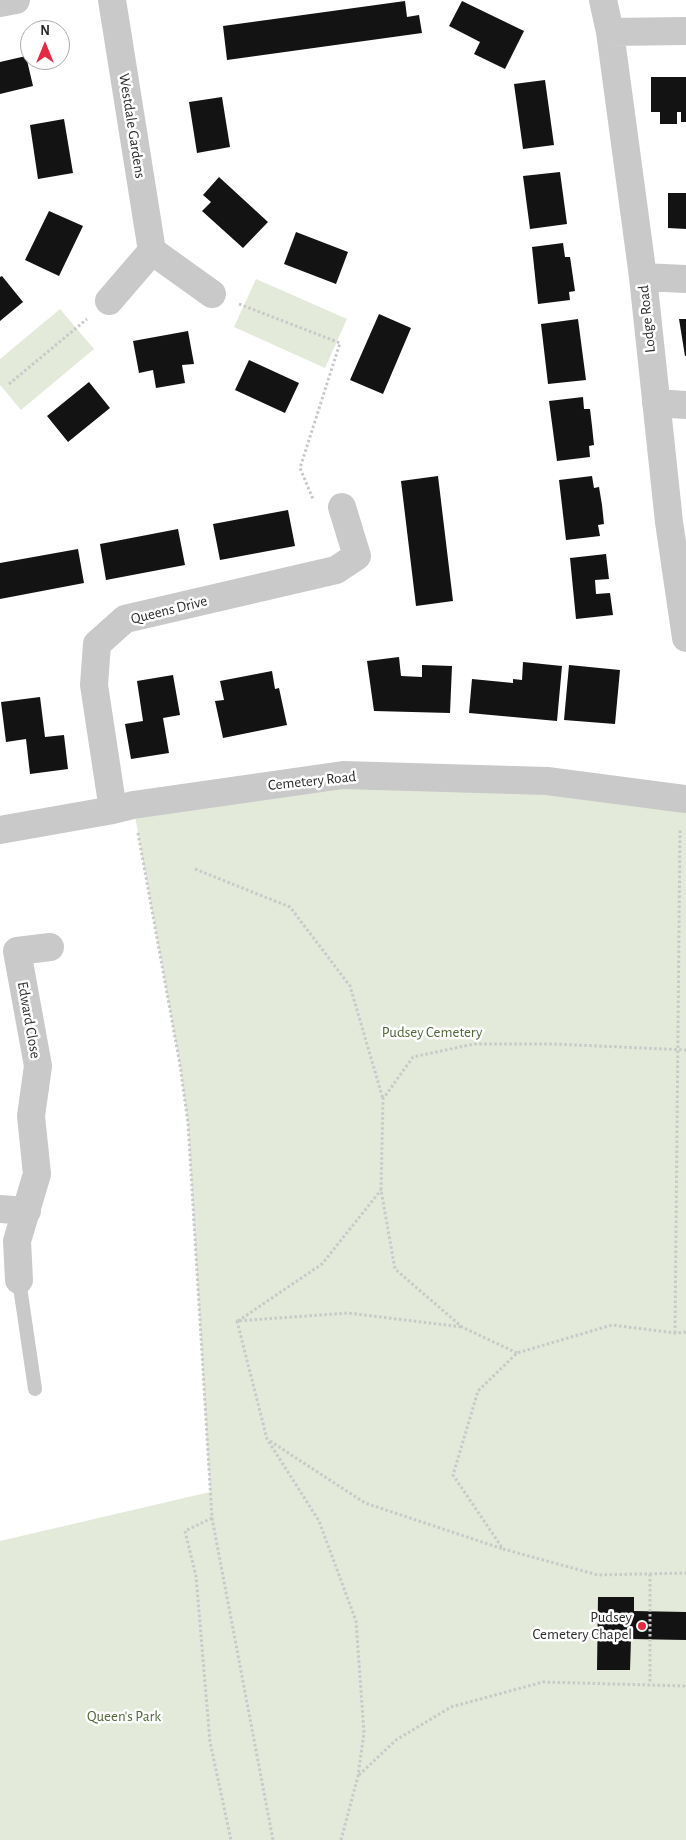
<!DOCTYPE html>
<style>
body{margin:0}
#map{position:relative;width:686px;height:1840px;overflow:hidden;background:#fff;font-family:"Alegreya Sans",sans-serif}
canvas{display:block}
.north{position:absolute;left:20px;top:20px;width:50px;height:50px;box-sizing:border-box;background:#fff;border:1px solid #ababab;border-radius:50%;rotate:0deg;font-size:14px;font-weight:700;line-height:20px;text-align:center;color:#2c2c2c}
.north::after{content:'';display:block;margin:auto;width:18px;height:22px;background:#e72a44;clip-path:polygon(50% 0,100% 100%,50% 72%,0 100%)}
</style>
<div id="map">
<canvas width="686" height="1840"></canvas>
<div class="north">N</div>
</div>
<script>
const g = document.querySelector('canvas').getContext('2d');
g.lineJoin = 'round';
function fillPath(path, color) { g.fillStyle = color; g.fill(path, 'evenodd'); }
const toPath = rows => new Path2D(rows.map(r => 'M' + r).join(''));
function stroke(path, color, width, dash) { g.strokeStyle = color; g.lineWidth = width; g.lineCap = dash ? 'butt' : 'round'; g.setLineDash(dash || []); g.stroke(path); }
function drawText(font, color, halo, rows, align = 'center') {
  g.font = font + ' "Alegreya Sans",sans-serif'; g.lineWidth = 5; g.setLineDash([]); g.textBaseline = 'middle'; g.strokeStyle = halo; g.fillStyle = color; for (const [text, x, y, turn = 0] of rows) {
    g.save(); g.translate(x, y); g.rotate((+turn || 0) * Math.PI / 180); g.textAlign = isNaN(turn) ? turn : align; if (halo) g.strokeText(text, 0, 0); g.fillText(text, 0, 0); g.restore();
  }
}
fillPath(toPath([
 [256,279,347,319,325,368,234,327],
 [60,309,94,349,21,410,0,385,0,359],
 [343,775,686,799,686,1840,0,1840,0,1541,210,1492,188,1123,180,1065,133,805]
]), '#e3ead9');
fillPath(toPath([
 [405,1,407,17,419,15,422,33,227,60,223,26],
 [462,1,524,31,505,69,474,54,480,42,449,26],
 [26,56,33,86,0,94,0,62],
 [651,77,686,77,686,122,681,122,681,112,677,112,677,124,660,124,660,112,651,112],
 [545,80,554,145,523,149,514,84],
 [222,97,230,147,197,153,189,102],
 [64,119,73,173,38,179,30,125],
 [560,172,567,224,530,229,523,176],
 [219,177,268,222,243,248,202,211,211,202,203,195],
 [668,193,686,193,686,229,668,228],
 [49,211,83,226,59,276,25,260],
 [296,232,348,252,336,284,284,264],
 [563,243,565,257,570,257,575,291,569,292,570,300,538,304,532,247],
 [2,276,23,302,0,321,0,277],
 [379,314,411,328,383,394,350,380],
 [578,319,586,380,548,384,541,324],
 [679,319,686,319,686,356,685,356],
 [188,331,194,364,182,365,185,383,156,388,153,370,139,373,133,341],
 [249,360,299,383,285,413,235,390],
 [89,382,110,408,68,442,47,416],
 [583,397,584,409,590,409,592,426,594,445,589,446,590,457,557,461,549,401],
 [438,476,453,601,416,606,401,481],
 [592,476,594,488,599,487,602,505,604,524,598,525,600,536,566,540,559,480],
 [288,510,295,546,220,560,213,524],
 [178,529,185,565,106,580,100,544],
 [78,549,84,583,0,599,0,563],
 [606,554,609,579,595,580,596,594,610,593,613,615,576,619,570,558],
 [399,657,401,676,422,677,422,665,452,666,450,713,374,711,367,661],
 [523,662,562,666,557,721,469,713,472,679,513,683,513,679,522,680],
 [569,665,620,670,615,724,564,720],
 [272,671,275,689,279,688,287,725,223,738,215,701,224,700,220,681],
 [173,675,180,715,163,718,169,753,131,759,125,724,143,721,137,681],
 [40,697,45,737,64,735,68,769,30,774,26,739,6,742,1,702],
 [598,1597,634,1597,634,1611,686,1612,686,1640,631,1639,630,1670,597,1670]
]), '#131313');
stroke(toPath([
 [239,304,340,343,300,468,313,499],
 [9,384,87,319],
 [138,833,180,1065,188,1123,212,1518,273,1840],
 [195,869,290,907,350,986,383,1099],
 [238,1321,322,1264,381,1190],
 [686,1332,675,1333,612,1325,517,1353,478,1391,453,1475,503,1549,598,1575,686,1573],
 [675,1333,680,829],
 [517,1353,462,1327,395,1269,381,1190,383,1099,413,1057,474,1044,554,1044,686,1050],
 [270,1441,365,1503,503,1549],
 [212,1518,185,1531,196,1576,210,1742,231,1840],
 [650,1574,650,1684],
 [359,1775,396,1740,451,1707,543,1682,686,1686],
 [341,1840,358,1776,364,1733,356,1621,319,1521,267,1439,237,1321,348,1313,462,1327]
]), '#c9c9c9', 3, [2.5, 2.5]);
stroke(toPath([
 [19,1280,35,1389]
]), '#c9c9c9', 14);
stroke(toPath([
 [112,0,152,251,212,294],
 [603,0,610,32,643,277,669,522,686,638],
 [0,3,16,0],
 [610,32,686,31],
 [643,277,686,279],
 [109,301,152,251],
 [656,403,686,405],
 [113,810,94,685,97,644,125,619,336,570,357,556,342,507],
 [0,830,113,810,133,805,343,775,547,781,686,799],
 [0,1209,27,1211],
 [19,1280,17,1241,37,1174,31,1116,38,1066,17,951,50,947]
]), '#c9c9c9', 28);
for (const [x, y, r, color] of [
 [642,1626,5,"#e72a44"]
]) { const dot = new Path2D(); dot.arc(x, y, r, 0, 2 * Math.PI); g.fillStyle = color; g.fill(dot); stroke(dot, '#fff', 2); }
drawText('15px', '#2c2c2c', '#fff', [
 ["Westdale Gardens",132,126,81],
 ["Lodge Road",647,319,-96],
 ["Queens Drive",169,610,-14],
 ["Cemetery Road",312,781,-6],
 ["Edward Close",29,1020,80]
]);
drawText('15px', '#526839', '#fff', [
 ["Pudsey Cemetery",432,1032],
 ["Queen's Park",124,1716]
]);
drawText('15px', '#2c2c2c', '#fff', [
 ["Pudsey",632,1617],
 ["Cemetery Chapel",632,1634]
], 'right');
</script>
